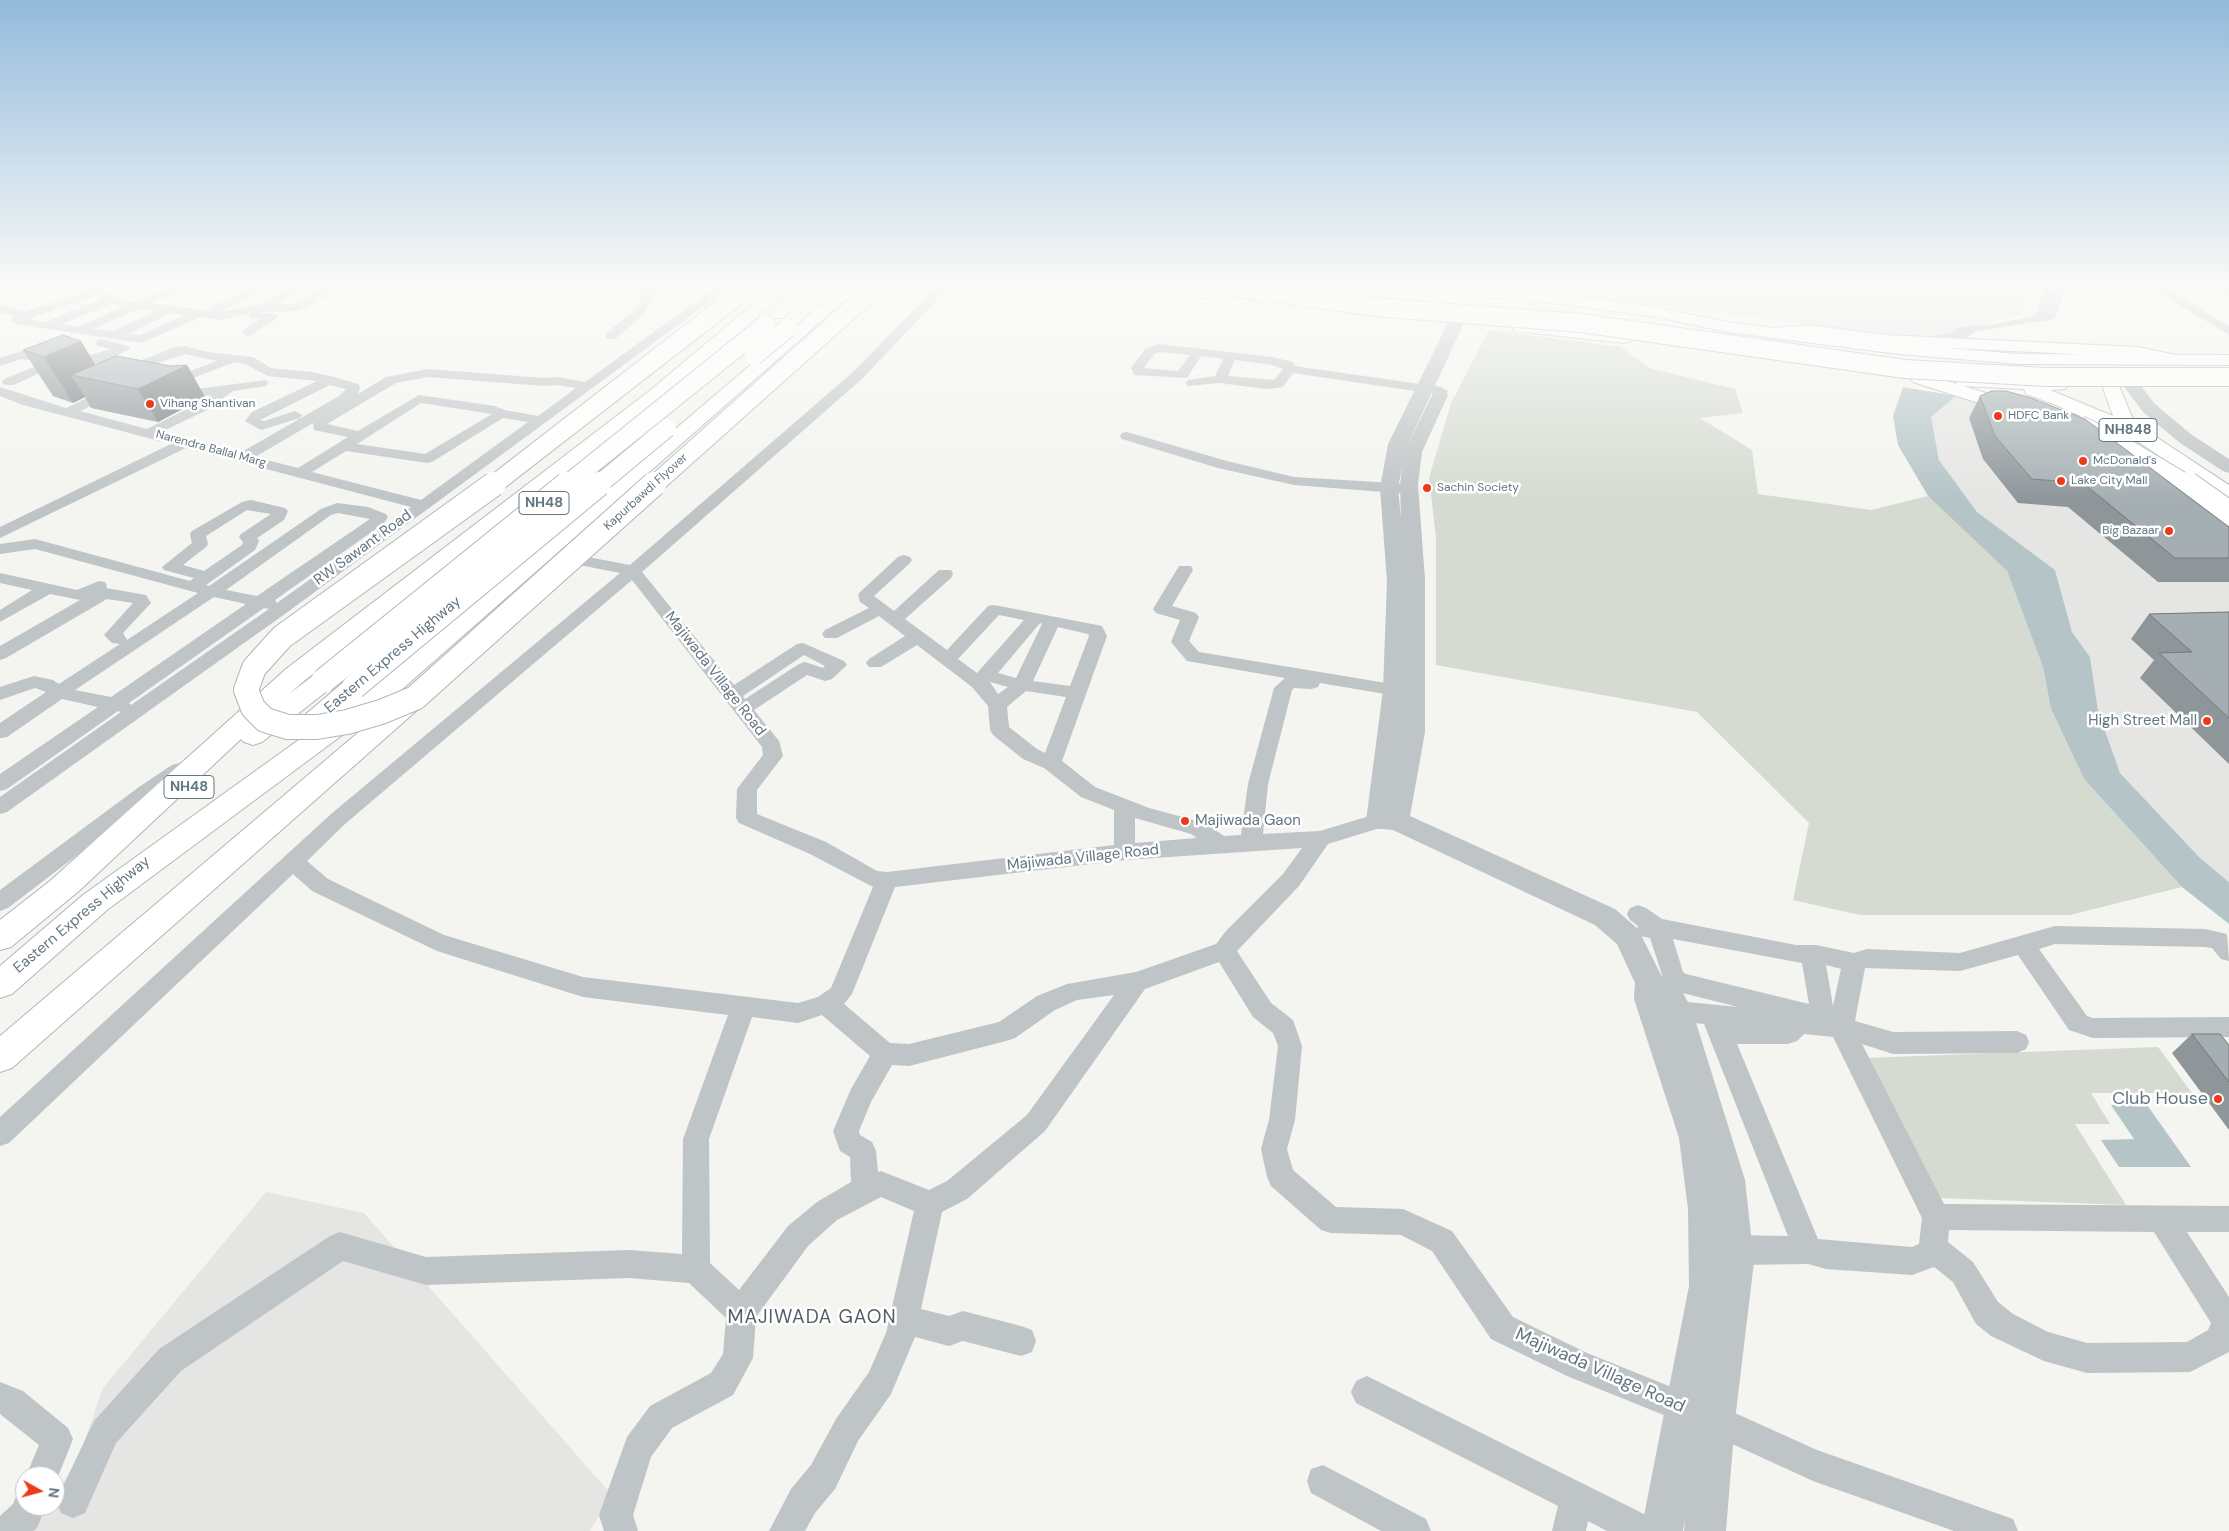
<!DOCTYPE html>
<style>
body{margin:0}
#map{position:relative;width:2229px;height:1531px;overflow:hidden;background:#f4f4f0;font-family:"DM Sans",sans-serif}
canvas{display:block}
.north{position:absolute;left:15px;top:1466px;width:50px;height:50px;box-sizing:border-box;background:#fff;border:1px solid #c0c8cd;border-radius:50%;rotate:97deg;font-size:14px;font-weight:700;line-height:20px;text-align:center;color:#627682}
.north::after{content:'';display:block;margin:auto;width:18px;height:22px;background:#e93c1b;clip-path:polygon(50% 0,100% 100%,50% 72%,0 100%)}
</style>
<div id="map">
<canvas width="2229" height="1531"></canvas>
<div class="north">N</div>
</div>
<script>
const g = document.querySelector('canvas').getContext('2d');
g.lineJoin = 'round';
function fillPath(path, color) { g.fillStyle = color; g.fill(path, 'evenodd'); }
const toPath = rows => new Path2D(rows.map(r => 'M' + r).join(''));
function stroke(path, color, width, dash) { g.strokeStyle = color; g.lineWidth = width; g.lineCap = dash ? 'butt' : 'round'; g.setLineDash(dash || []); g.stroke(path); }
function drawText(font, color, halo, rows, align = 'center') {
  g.font = font + ' "DM Sans",sans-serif'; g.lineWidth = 5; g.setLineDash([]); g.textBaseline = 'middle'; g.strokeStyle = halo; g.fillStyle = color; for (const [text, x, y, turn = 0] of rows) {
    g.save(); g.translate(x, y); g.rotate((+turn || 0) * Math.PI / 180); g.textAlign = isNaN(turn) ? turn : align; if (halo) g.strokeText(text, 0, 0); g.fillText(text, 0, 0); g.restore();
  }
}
fillPath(toPath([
 [1577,286,2027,286,2023,315,1928,337,1884,334,1577,295],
 [1956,396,2011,414,2229,562,2229,882,2200,858,2120,773,2098,711,2090,657,2072,632,2055,570,1977,512,1939,460,1931,417],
 [266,1192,364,1213,612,1495,590,1531,29,1531,47,1506,55,1506,55,1494,77,1462,103,1388]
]), '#e5e5e3');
fillPath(toPath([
 [1489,330,1621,347,1649,368,1735,389,1743,413,1700,418,1752,450,1758,494,1871,510,1928,496,2007,571,2043,667,2051,709,2084,779,2182,887,2070,915,1860,915,1793,900,1809,823,1697,712,1436,665,1436,537,1429,478,1451,403],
 [2158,1047,2192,1093,2091,1093,2110,1124,2075,1124,2126,1205,1940,1198,1867,1058]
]), '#d5dbd1');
fillPath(toPath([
 [2045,286,2066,286,2055,319,1977,331,1965,338,1928,337,2035,316],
 [1903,387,1956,396,1931,417,1939,460,1977,512,2055,570,2072,632,2090,657,2098,711,2120,773,2200,858,2229,882,2229,924,2182,887,2084,779,2051,709,2043,667,2007,571,1928,496,1898,445,1893,416],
 [2111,1105,2147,1105,2191,1167,2119,1167,2101,1140,2134,1139]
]), '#b5c4c7');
stroke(toPath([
 [1946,338,1959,330,1981,327]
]), '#b5c4c7', 4.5);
const primary = toPath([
 [1810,325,1886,335,2138,347,2176,355,2179,359,2176,363,2170,364,2138,357,1886,345,1810,335,1771,338,1765,337,1763,333,1765,329,1771,328,1810,325]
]);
const trunk = toPath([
 [775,286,793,286,662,400,304,681,288,695,314,675,323,673,332,675,336,681,332,687,262,742,253,745,244,742,241,739,80,890,11,947,0,950,0,920,50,881,286,669,648,392,775,286],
 [798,286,816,286,783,318,771,318,769,315,771,312,798,286],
 [843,286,861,286,392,698,107,910,12,994,0,998,0,966,83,895,300,739,293,737,289,731,293,725,345,681,354,679,363,681,367,687,354,700,374,686,843,286],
 [1148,286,1226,286,1265,294,1267,297,1259,302,1223,295,1215,300,1156,291,1148,286],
 [1309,286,1375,286,1406,289,1404,286,1470,286,1562,294,1651,306,1727,322,1898,344,2019,354,2229,355,2229,365,2019,364,1898,354,1727,332,1651,316,1562,304,1438,293,1440,296,1438,299,1432,301,1317,291,1309,286],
 [1520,322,1624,333,1630,334,1633,338,1630,342,1624,343,1514,331,1512,327,1514,323,1520,322],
 [1919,373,1957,384,1955,381,1958,377,1964,376,2059,380,2065,381,2068,385,2065,389,2050,390,2113,416,2102,385,2105,381,2111,380,2117,381,2132,417,2150,433,2229,485,2229,500,2222,498,2140,443,2056,405,2026,394,2024,389,1964,386,1989,394,1991,398,1989,402,1982,404,1913,382,1910,378,1913,374,1919,373],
 [415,690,424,692,428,698,424,704,12,1068,0,1072,0,1036,406,692,415,690]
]);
stroke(primary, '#b2b7ba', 2);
stroke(trunk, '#b2b6b9', 2);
fillPath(toPath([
 [93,286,105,286,106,292,114,297,135,302,170,286,208,286,207,290,194,290,181,294,173,294,151,303,209,311,210,307,254,286,270,286,219,312,257,305,294,286,309,286,277,304,293,304,328,286,340,286,337,291,299,311,259,312,276,314,278,317,248,337,242,333,244,330,260,319,250,318,249,314,219,320,201,317,141,343,16,324,10,320,13,316,0,312,0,304,25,312,94,288,93,286],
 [96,295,101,299,46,322,29,319,96,295],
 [111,304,124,306,79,327,62,324,111,304],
 [138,309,156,311,113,331,94,329,138,309],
 [171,313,185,315,140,335,128,334,171,313],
 [646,286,658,286,644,314,615,339,607,339,605,336,607,333,635,309,646,286],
 [717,286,731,286,289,611,7,812,0,814,0,797,121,712,118,711,7,789,0,791,0,774,98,707,62,699,7,737,0,738,0,723,46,692,35,688,0,700,0,687,34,676,53,680,59,684,120,644,112,643,104,635,133,603,107,599,6,658,0,660,0,646,80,600,50,594,0,622,0,610,32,590,0,583,0,573,77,590,99,581,105,582,107,586,106,588,146,595,151,603,123,633,127,640,198,593,35,549,0,554,0,544,35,539,190,581,194,578,164,570,162,567,192,543,190,534,192,531,242,502,251,500,285,508,288,511,284,520,257,538,259,541,255,550,206,585,209,586,321,509,337,503,368,507,386,514,388,517,383,524,275,600,277,603,411,507,186,448,0,538,0,527,171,444,23,405,0,396,0,387,66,408,106,389,116,389,118,392,116,395,80,411,147,429,197,404,211,395,196,397,176,394,171,393,169,390,171,387,196,389,266,380,268,383,266,386,233,391,207,410,161,432,240,453,339,396,346,389,330,385,260,420,264,421,295,411,302,415,300,418,261,430,245,421,252,412,317,381,268,376,245,364,235,362,188,380,162,376,160,373,162,370,187,372,217,361,185,354,149,366,159,371,153,375,133,370,132,367,133,364,175,347,185,346,208,352,253,357,271,368,312,372,335,377,358,384,360,387,358,394,386,377,428,369,544,378,557,377,585,382,717,286],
 [428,377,544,386,557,385,576,388,538,416,505,410,495,406,419,395,358,431,327,424,396,383,428,377],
 [421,403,492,414,425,454,357,444,421,403],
 [503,418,528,422,421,500,312,472,346,451,427,463,432,462,503,418],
 [313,423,314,430,348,437,298,468,255,457,313,423],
 [247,510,271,514,241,534,239,537,243,542,242,545,204,571,183,565,206,547,208,544,206,536,247,510],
 [338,513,370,519,257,596,226,590,331,515,338,513],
 [214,597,246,604,111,697,75,690,214,597],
 [264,608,269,609,131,705,129,703,264,608],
 [937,286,950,286,863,378,642,572,734,685,797,644,803,643,844,661,847,665,832,679,825,681,807,675,754,710,779,741,783,756,757,790,757,814,826,842,877,871,887,872,1114,845,1114,810,1081,797,1044,768,1023,759,993,735,990,730,988,706,972,687,917,645,881,667,869,667,866,663,869,659,905,636,879,616,837,638,825,638,822,634,825,630,869,608,860,602,858,594,898,557,904,555,910,557,912,560,910,563,874,596,894,611,939,570,951,570,953,574,951,578,905,619,947,650,988,606,994,605,1102,626,1107,636,1062,761,1095,787,1149,808,1205,823,1224,836,1241,835,1248,784,1274,688,1285,678,1187,661,1171,642,1180,620,1156,613,1153,609,1179,566,1191,566,1193,570,1172,606,1196,613,1199,617,1189,641,1199,652,1416,688,1418,692,1416,696,1409,698,1320,683,1318,687,1311,689,1294,688,1292,690,1268,784,1263,834,1320,831,1379,813,1386,816,1389,821,1386,826,1328,844,1299,886,1237,951,1271,1003,1293,1020,1302,1046,1295,1120,1287,1149,1293,1170,1336,1207,1403,1209,1452,1231,1513,1317,1587,1353,1726,1409,1817,1450,2013,1519,2018,1531,1954,1531,1813,1481,1706,1432,1567,1376,1491,1339,1432,1251,1401,1235,1331,1233,1321,1230,1271,1186,1267,1177,1261,1149,1269,1120,1278,1046,1273,1033,1253,1017,1219,962,1145,989,1045,1131,967,1199,942,1212,921,1309,949,1316,963,1311,1021,1326,1032,1330,1036,1341,1032,1352,1021,1356,963,1341,949,1346,915,1337,891,1394,858,1441,835,1489,815,1513,805,1531,769,1531,791,1489,811,1465,836,1419,869,1372,886,1333,914,1211,881,1197,837,1220,808,1246,756,1317,753,1358,733,1395,672,1428,651,1457,633,1515,638,1531,604,1531,599,1515,627,1437,650,1406,711,1373,723,1354,726,1318,689,1283,629,1278,426,1285,343,1261,181,1371,116,1443,85,1513,73,1518,61,1513,56,1501,94,1421,159,1349,330,1236,340,1232,426,1257,629,1250,682,1254,683,1139,728,1015,583,997,437,951,312,891,293,874,9,1143,0,1146,0,1117,331,814,620,573,539,557,537,554,539,551,545,549,630,565,853,372,937,286],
 [632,580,762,747,763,755,737,789,736,818,739,823,810,854,873,887,831,988,818,997,798,1003,583,977,444,935,328,879,307,861,345,824,632,580],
 [999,615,1024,620,977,673,958,659,999,615],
 [1040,623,1042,624,1016,678,998,673,1040,623],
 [1058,627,1088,634,1089,636,1070,686,1033,681,1058,627],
 [804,655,825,666,823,668,805,662,799,664,745,699,743,696,804,655],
 [990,682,1008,687,998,694,990,682],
 [1026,691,1066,697,1045,753,1037,749,1009,727,1007,707,1026,691],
 [1135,818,1191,834,1197,838,1135,843,1135,818],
 [1302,848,1283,874,1226,931,1216,944,1136,972,1067,984,1037,996,999,1022,909,1044,890,1043,844,1004,852,994,895,887,1125,860,1302,848],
 [1114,995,1027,1115,947,1181,929,1190,881,1171,878,1172,876,1151,872,1142,860,1135,859,1131,871,1102,892,1065,909,1066,1006,1041,1015,1038,1055,1010,1077,1000,1114,995],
 [822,1015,870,1056,851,1089,833,1131,840,1151,850,1157,851,1182,817,1202,788,1226,739,1290,710,1263,709,1139,752,1017,798,1023,822,1015],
 [2163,286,2229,326,2229,335,2150,287,2163,286],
 [2211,286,2229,288,2229,295,2213,288,2211,286],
 [102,339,128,346,130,349,106,361,77,367,72,366,71,363,72,360,111,349,98,346,96,343,98,340,102,339],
 [1159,344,1272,357,1293,362,1295,366,1441,387,1448,391,1441,395,1293,373,1283,387,1278,388,1265,389,1220,383,1188,386,1186,383,1188,380,1215,376,1223,359,1201,356,1187,378,1134,375,1131,368,1146,348,1159,344],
 [1160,352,1190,355,1178,371,1144,368,1154,354,1160,352],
 [1235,360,1272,365,1283,369,1274,380,1228,376,1235,360],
 [21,351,61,356,67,360,14,385,4,385,2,382,4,379,46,362,22,359,0,366,0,358,21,351],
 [1127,432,1227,461,1294,477,1410,484,1418,489,1410,494,1294,485,1218,468,1122,439,1120,436,1122,433,1127,432],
 [179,763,186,765,189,770,186,775,153,797,8,908,0,911,0,890,139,787,172,765,179,763],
 [1638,905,1646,908,1662,919,1796,945,1816,945,1854,953,1867,949,1960,953,2055,926,2205,929,2227,934,2229,961,2221,959,2212,948,2205,947,2055,944,2039,949,2087,1016,2093,1018,2229,1017,2229,1037,2093,1038,2069,1030,2018,955,1960,971,1865,968,1855,1021,1893,1032,2017,1031,2026,1035,2029,1042,2026,1049,2017,1053,1893,1054,1862,1044,1944,1204,2229,1206,2229,1232,2187,1232,2229,1297,2229,1352,2190,1372,2087,1373,2044,1361,1991,1336,1976,1324,1953,1282,1934,1267,1912,1275,1826,1269,1808,1264,1736,1265,1715,1259,1711,1249,1715,1239,1725,1235,1788,1236,1704,1024,1667,1020,1658,1017,1655,1010,1658,1003,1667,1000,1738,1007,1679,992,1665,984,1650,938,1640,936,1637,930,1638,926,1630,920,1627,914,1630,908,1638,905],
 [1673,939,1802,963,1809,1004,1686,974,1683,972,1673,939],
 [1826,965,1841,969,1833,1006,1826,965],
 [1804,1034,1833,1037,1922,1218,1919,1244,1912,1247,1818,1239,1737,1044,1788,1044,1797,1041,1804,1034],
 [1949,1230,2154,1232,2211,1323,2208,1330,2187,1342,2087,1343,2048,1332,2013,1314,1998,1302,1973,1262,1948,1242,1949,1230],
 [1367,1376,1654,1519,1659,1531,1607,1531,1588,1521,1586,1531,1552,1531,1558,1506,1356,1403,1351,1392,1356,1381,1367,1376],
 [0,1382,23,1391,68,1428,73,1439,55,1484,55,1476,26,1476,39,1445,0,1414,0,1382],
 [1323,1465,1426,1519,1431,1531,1381,1531,1311,1493,1307,1481,1311,1469,1323,1465],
 [25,1491,25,1506,46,1506,37,1528,33,1531,0,1531,0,1516,13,1504,17,1494,25,1491]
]), '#bfc4c6');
fillPath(toPath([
 [1457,316,1465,321,1405,450,1434,391,1446,391,1448,395,1422,452,1418,485,1425,580,1425,732,1410,816,1615,909,1638,929,1661,975,1681,989,1692,1010,1745,1180,1754,1262,1735,1420,1726,1531,1684,1531,1685,1517,1683,1531,1641,1531,1689,1286,1688,1209,1679,1138,1634,999,1635,983,1617,944,1595,925,1393,830,1370,828,1366,821,1383,690,1387,581,1380,488,1388,444,1449,321,1457,316],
 [1402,467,1400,485,1401,518,1398,488,1402,467],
 [2131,380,2137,381,2155,404,2192,435,2229,459,2229,473,2223,471,2180,443,2143,412,2123,385,2125,381,2131,380]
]), '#bfc4c6');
fillPath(primary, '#fff');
fillPath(trunk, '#fff');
const trunkBridgeFar1 = toPath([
 [1229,286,1375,307,1581,323,1905,369,2046,377,2229,377],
 [754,356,788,328],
 [2080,425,2116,442,2190,486],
 [492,486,750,286],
 [565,486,765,325],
 [597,486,667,428],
 [653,486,877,286]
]);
const trunkBridge = toPath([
 [494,484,282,637,254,668,246,690,253,708,265,720,288,727,317,727,347,722,381,712,415,698,654,484],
 [2188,484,2229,513],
 [323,681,567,484],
 [354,687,599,484]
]);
stroke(trunkBridgeFar1, '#b2b6b9', 20, []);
stroke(trunkBridge, '#b2b6b9', 26, []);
stroke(trunkBridgeFar1, '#fff', 18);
stroke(trunkBridge, '#fff', 24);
fillPath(toPath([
 [23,350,95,365,171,366,187,365,205,397,158,422,91,408,85,397,73,403,53,396],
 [1980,396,2229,527,2229,582,2158,582,2068,507,2018,503,1983,459,1969,418],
 [2229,612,2229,764,2140,678,2154,660,2131,639,2149,614],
 [2192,1034,2229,1045,2229,1130,2172,1053]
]), '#8e969a');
fillPath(toPath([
 [81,341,106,382,71,375,85,397,73,403,44,357],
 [187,365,205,397,158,422,138,389]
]), '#747a7d');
const building = toPath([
 [63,335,81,341,44,357,23,350,63,335],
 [116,356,171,366,187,365,138,389,71,375,116,356],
 [1992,391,2006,391,2031,398,2085,419,2229,527,2229,558,2175,558,2083,483,2032,479,1995,436,1980,396,1992,391],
 [2229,612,2229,718,2159,653,2192,652,2149,614,2229,612],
 [2192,1034,2220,1034,2229,1045,2229,1082,2192,1034]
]);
fillPath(building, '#a5afb3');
stroke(building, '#747a7d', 1);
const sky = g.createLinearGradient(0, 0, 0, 501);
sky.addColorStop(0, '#93badb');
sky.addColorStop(0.57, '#fafaf8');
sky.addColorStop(1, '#fafaf800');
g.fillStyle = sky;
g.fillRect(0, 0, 2229, 501);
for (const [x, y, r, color] of [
 [150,404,5,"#e93c1b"],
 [1998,416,5,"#e93c1b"],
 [2083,461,5,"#e93c1b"],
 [2061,481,5,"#e93c1b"],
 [1427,488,5,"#e93c1b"],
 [2169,531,5,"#e93c1b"],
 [2207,721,5,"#e93c1b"],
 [1185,821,5,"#e93c1b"],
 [2218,1099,5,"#e93c1b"]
]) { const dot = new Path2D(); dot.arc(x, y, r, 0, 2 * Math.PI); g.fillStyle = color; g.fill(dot); stroke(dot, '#fff', 2); }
drawText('12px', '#627682', '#fff', [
 ["Vihang Shantivan",160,404],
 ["HDFC Bank",2008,416],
 ["McDonald's",2093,461],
 ["Lake City Mall",2071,481],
 ["Sachin Society",1437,488],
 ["Big Bazaar",2159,531,"right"]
], 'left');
drawText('12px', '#627682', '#fff', [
 ["Narendra Ballal Marg",211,449,15],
 ["Kapurbawdi Flyover",646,492,-42]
]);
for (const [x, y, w] of [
 [2128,430,58],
 [544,503,50],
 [189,787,50]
]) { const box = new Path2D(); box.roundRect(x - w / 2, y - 11.5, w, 23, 4); g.fillStyle = '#fff'; g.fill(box); stroke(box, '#627682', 1); }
drawText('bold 14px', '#627682', null, [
 ["NH848",2128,430],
 ["NH48",544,503],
 ["NH48",189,787]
]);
drawText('15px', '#627682', '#fff', [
 ["RW Sawant Road",363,548,-36],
 ["Eastern Express Highway",393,655,-40],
 ["Majiwada Village Road",715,674,52],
 ["Majiwada Village Road",1083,858,-6],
 ["Eastern Express Highway",82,915,-40]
]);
drawText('15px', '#627682', '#fff', [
 ["High Street Mall",2197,721],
 ["Majiwada Gaon",1195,821,"left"]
], 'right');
drawText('18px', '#627682', '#fff', [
 ["Club House",2208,1099]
], 'right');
drawText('18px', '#627682', '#fff', [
 ["Majiwada Village Road",1600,1371,24]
]);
g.letterSpacing = '1px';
drawText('19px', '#505e67', '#fff', [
 ["MAJIWADA GAON",812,1318]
]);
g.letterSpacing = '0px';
</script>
